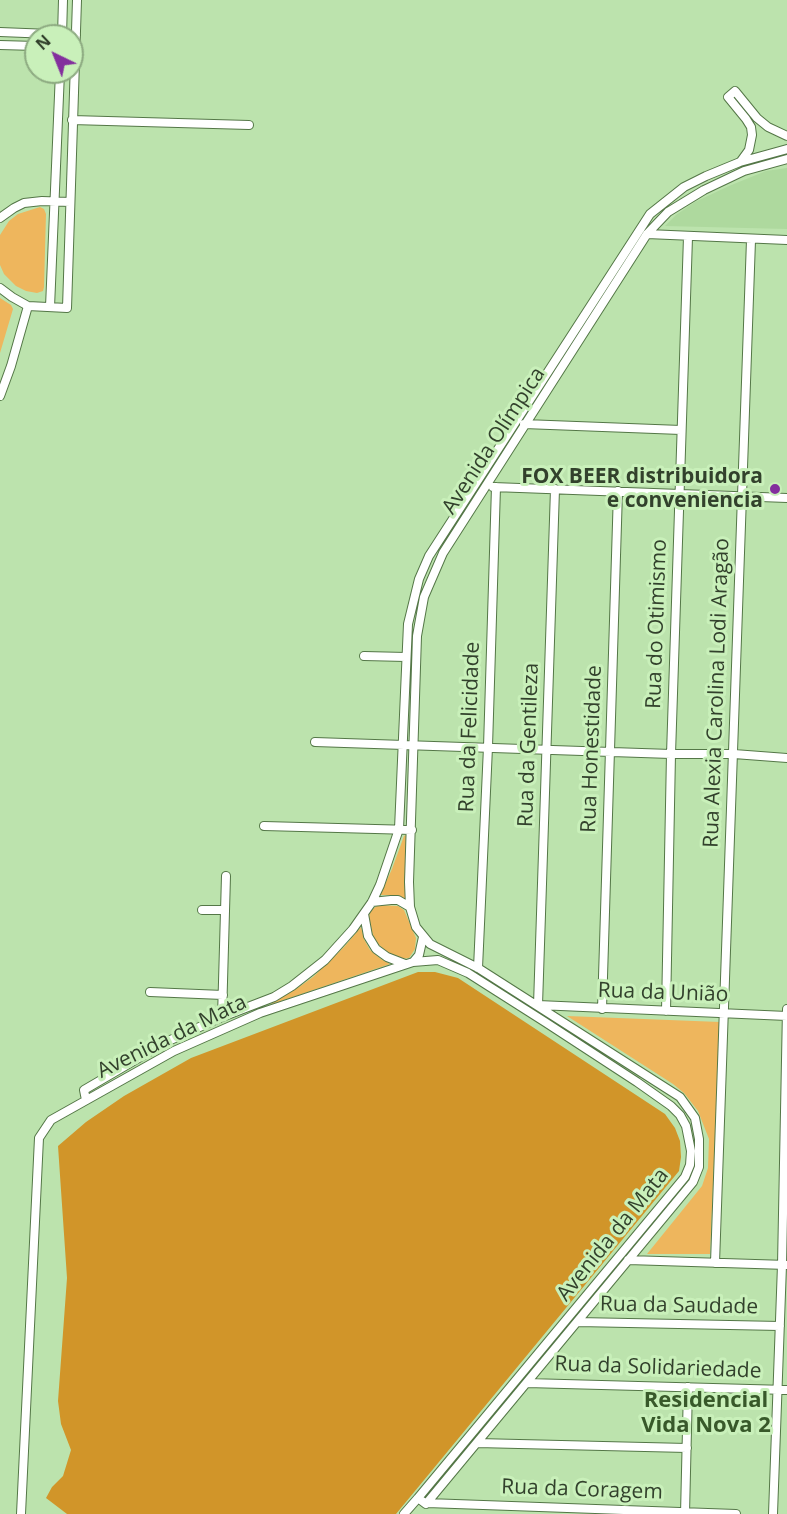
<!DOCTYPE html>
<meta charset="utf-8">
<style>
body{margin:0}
#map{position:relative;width:787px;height:1514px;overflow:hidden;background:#bce3ad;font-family:"Open Sans",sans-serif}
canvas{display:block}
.north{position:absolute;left:24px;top:24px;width:60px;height:60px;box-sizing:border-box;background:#c9f0ba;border:2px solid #8daa81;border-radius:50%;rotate:317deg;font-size:16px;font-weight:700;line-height:24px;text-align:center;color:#32412c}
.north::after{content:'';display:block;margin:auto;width:21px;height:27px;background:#832f9d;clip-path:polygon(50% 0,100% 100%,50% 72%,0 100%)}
</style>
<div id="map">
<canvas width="787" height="1514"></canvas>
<div class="north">N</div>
</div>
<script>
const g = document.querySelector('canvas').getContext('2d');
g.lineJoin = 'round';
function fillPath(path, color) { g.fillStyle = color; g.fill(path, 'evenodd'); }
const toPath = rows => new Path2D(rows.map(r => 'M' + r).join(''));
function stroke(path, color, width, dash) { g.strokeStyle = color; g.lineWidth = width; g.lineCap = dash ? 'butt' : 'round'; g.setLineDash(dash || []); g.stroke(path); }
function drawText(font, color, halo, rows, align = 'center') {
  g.font = font + ' "Open Sans",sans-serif'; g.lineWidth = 6; g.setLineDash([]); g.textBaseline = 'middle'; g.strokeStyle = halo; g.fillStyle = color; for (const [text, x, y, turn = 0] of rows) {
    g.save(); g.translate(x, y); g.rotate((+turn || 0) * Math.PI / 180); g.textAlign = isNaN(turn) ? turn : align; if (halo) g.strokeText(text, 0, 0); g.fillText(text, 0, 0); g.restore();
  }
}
fillPath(toPath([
 [787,168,787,229,665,226,676,215,695,202,729,186,766,171]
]), '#aed99e');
fillPath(toPath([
 [40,207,44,209,46,214,44,287,43,291,37,293,26,291,16,286,4,274,0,265,0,235,9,221,18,214],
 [0,298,11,305,13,309,0,353],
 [406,835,405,899,394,895,380,895,392,869,404,836],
 [378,905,398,906,404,910,416,938,415,949,409,958,401,959,390,954,379,945,373,936,369,918,370,911],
 [361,927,364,939,370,950,381,959,390,964,269,1005,299,987,313,977,344,947],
 [567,1016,720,1022,710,1254,647,1254,702,1186,708,1168,709,1139,698,1111,684,1093,673,1084]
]), '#eeb65d');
fillPath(toPath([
 [418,972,435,972,458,978,665,1114,675,1128,680,1141,681,1157,679,1171,396,1514,67,1514,46,1498,52,1487,63,1476,71,1450,61,1424,58,1401,67,1278,58,1146,86,1122,124,1096,191,1058]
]), '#d19529');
const minor = toPath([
 [0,32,76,35],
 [62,36,63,0],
 [0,45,36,46],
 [72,120,249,125],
 [741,161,749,150,752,135,751,127,746,119,728,97,735,91,757,118,768,127,787,136],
 [0,218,14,208,24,203,42,201,70,202],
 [647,234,787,240],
 [0,288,12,297,28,306,67,308,77,0],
 [50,307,60,72],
 [0,396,11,366,28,306],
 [524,424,681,430],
 [493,487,787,498],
 [555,489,538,1005,787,1016],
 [364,656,406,657],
 [315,742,671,754,734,754,787,758],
 [264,826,412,830],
 [372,902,391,900,398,900,410,907],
 [202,910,225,910],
 [364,914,368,936,376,949,387,957,405,964],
 [414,961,419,955,423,937],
 [478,968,488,747,496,487],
 [150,992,223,995],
 [602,1009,618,491],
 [666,1011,671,754,688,237],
 [222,1017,226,876],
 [86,1100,84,1090,166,1042,222,1017,274,997,292,986,325,960,353,929,372,902,380,885,399,829,408,624,419,579,429,556,650,214,684,187,706,176,740,162,787,149],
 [628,1260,787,1265],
 [715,1263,751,240],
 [578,1322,780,1326],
 [527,1383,787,1390],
 [477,1443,687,1448],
 [427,1503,736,1514],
 [21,1514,39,1138,51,1120,174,1051,260,1013,413,962,438,960,468,973,545,1022,637,1082,671,1106,680,1115,686,1126,691,1151,690,1165,685,1177,418,1498,426,1504,693,1182,699,1167,699,1139,695,1118,680,1097,478,968,430,944,416,927,410,907,409,882,417,636,424,597,443,553,647,234,668,212,704,190,744,171,787,159],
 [404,1514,418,1498],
 [685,1514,688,1387],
 [773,1514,782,1265,787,1009]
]);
stroke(minor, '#547747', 10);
stroke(minor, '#fff', 8);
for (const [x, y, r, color] of [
 [775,489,6,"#832f9d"]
]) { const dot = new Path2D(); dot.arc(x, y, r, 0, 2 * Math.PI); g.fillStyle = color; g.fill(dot); stroke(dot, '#c9f0ba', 2); }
drawText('21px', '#32412c', '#c9f0ba', [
 ["Avenida Olímpica",494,441,-57],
 ["Rua do Otimismo",657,624,-88],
 ["Rua Alexia Carolina Lodi Aragão",717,693,-88],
 ["Rua da Felicidade",470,727,-88],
 ["Rua da Gentileza",529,745,-88],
 ["Rua Honestidade",592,749,-88],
 ["Rua da União",663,993,2],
 ["Avenida da Mata",172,1037,-26],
 ["Avenida da Mata",613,1235,-51],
 ["Rua da Saudade",679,1306,1],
 ["Rua da Solidariedade",658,1368,2],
 ["Rua da Coragem",582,1490,2]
]);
drawText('bold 21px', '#32412c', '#c9f0ba', [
 ["FOX BEER distribuidora",763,477],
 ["e conveniencia",763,501]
], 'right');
drawText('bold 22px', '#38592a', '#c9f0ba', [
 ["Residencial",706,1401],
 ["Vida Nova 2",706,1426]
]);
</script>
